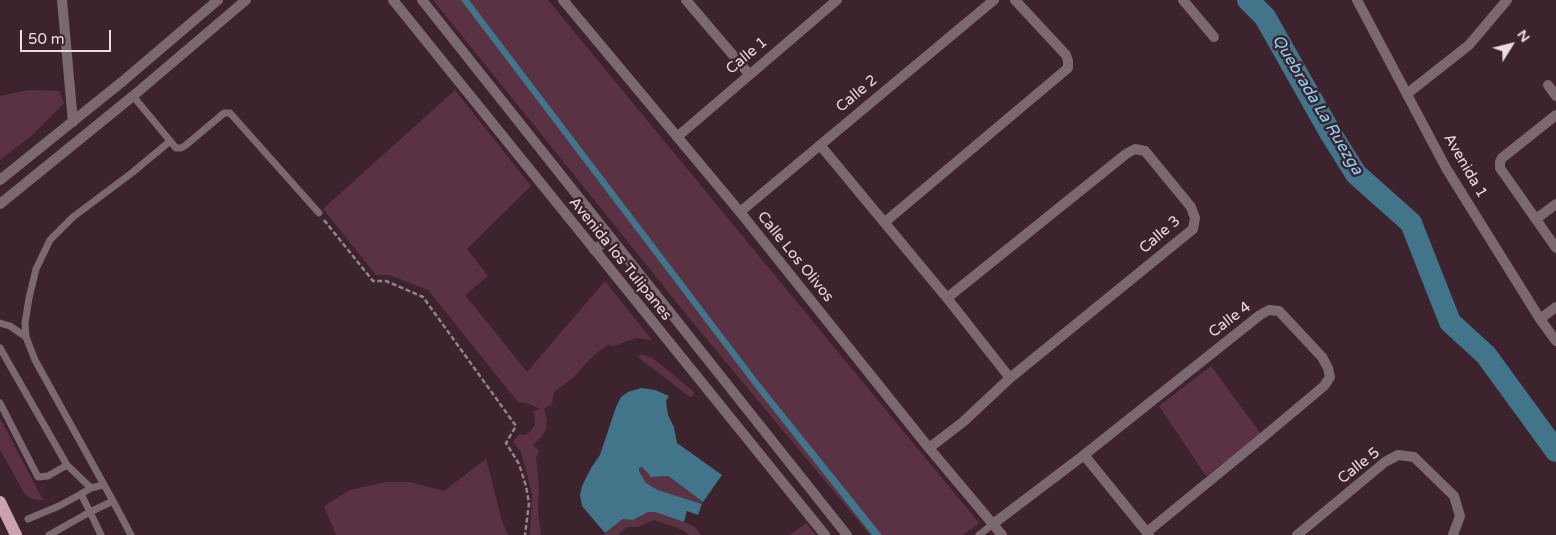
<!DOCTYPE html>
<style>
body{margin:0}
#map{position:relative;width:1556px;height:535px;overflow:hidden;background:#3c232e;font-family:"Varela Round",sans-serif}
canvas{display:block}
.north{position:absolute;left:1486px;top:20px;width:50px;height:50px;-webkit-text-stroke:4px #3c232e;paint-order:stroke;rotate:54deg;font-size:14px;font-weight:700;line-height:20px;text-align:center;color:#eddbe2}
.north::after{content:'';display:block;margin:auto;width:18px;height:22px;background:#eddbe2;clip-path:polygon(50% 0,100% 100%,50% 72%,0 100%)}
.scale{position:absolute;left:20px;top:30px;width:91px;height:22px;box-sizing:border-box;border:2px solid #eddbe2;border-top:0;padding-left:6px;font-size:15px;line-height:18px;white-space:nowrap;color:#eddbe2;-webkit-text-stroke:4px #3c232e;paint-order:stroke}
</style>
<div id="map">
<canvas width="1556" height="535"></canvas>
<div class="north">N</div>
<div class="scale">50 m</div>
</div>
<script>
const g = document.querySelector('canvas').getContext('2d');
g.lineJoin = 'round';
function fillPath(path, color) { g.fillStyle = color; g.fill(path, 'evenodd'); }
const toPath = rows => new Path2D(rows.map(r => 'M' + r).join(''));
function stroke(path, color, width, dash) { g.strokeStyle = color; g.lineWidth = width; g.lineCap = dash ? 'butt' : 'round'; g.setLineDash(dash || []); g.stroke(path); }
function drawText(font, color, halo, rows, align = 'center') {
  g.font = font + ' "Varela Round",sans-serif'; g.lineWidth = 5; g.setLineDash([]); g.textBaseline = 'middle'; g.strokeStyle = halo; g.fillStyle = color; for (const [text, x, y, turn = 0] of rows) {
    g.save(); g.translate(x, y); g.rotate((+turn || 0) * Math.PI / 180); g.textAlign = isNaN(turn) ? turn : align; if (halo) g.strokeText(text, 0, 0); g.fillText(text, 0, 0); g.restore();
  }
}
fillPath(toPath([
 [433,0,548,0,979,523,963,535,870,535,690,319],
 [28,90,59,91,64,103,31,136,0,160,0,96],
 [455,90,531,186,467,249,488,276,465,295,527,372,605,281,652,340,636,338,614,346,607,345,593,356,574,377,554,392,552,404,543,409,545,411,547,421,546,429,542,436,533,445,539,451,536,457,539,488,538,513,541,535,530,535,532,494,521,452,513,442,519,434,524,435,530,432,535,425,535,417,533,411,541,409,529,404,518,402,428,290,389,275,376,275,323,209],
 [640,354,650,357,658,362,694,392,694,396,690,397,639,358],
 [1211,366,1261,434,1206,476,1159,406],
 [0,418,43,500,37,500,30,498,24,493,3,455,0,449],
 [486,459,502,521,508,535,336,535,324,506,350,490,386,482,410,482,444,491],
 [642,467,648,475,656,477,667,476,703,502,702,504,658,490,646,483,639,471,639,468],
 [648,512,655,512,684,522,695,527,701,535,689,535,683,530,654,520,638,527,627,527,618,535,603,535,623,519,638,518,643,513],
 [806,523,816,535,790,535]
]), '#5b3244');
fillPath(toPath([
 [461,0,469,0,759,382,882,535,872,535,754,386],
 [641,388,655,390,669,396,666,401,668,415,674,427,677,443,722,475,703,502,668,476,651,477,642,467,639,468,639,471,646,483,658,490,702,504,698,515,687,511,684,522,655,512,648,512,633,520,623,519,605,533,582,506,580,495,582,486,591,468,600,455,616,407,621,397,628,392]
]), '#42748a');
stroke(toPath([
 [1248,0,1265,17,1331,134,1356,174,1411,223,1450,322,1486,355,1556,451]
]), '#42748a', 22);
stroke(toPath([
 [324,220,373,281,386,281,423,297,516,426,506,443,519,464,526,486,529,503,525,535]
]), '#96818a', 2.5, [5, 2.5]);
stroke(toPath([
 [133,96,176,148,181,148,186,145,224,113,230,113,319,213],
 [0,323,10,326,26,337],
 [0,348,67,465],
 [0,403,38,477,48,476,67,465,91,488],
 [103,485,91,488,81,494,90,512,113,501,35,360,26,337,25,323,29,298,36,269,50,240,73,217,133,172,169,142],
 [113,501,131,535],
 [28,519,59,506,81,494],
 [49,535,90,512,101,535],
 [979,535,993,524]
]), '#7c6870', 7);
stroke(toPath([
 [62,0,73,122],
 [393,0,825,535],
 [422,0,847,535],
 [563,0,740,212,929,448,1002,535],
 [686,0,749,74],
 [1183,0,1214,37],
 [1357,0,1446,168,1540,319,1556,341],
 [1548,85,1556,96],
 [1408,93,1469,45,1507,0],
 [1556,115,1502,158,1500,162,1500,168,1556,248],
 [677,137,837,0],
 [820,145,947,298,1010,378],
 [0,180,123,81,218,0],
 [0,204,133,96,246,0],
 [740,212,994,0],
 [1536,219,1556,204],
 [885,222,1068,68,1068,61,1066,55,1015,0],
 [594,250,610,238],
 [1540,319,1556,307],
 [929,448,963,422,1010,378,1193,229,1195,218,1191,207,1145,151,1135,149,1126,154,947,298],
 [1084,455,1149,535],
 [993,524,1084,455,1260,315,1269,310,1279,311,1322,357,1328,368,1330,377,1324,386,1262,438,1147,532],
 [1297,535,1385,462,1398,455,1414,457,1454,496,1460,516,1453,535]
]), '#7c6870', 10);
stroke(toPath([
 [0,502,16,535]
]), '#cca2b3', 12);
drawText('15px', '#eddbe2', '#3c232e', [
 ["Calle 1",747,56,-40],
 ["Calle 2",857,94,-40],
 ["Avenida 1",1465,166,60],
 ["Calle 3",1160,235,-41],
 ["Calle Los Olivos",795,257,51],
 ["Avenida los Tulipanes",620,259,51],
 ["Calle 4",1230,320,-37],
 ["Calle 5",1359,466,-38]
]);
drawText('italic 16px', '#87d9fc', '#3c232e', [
 ["Quebrada La Ruezga",1317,105,59]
]);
</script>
